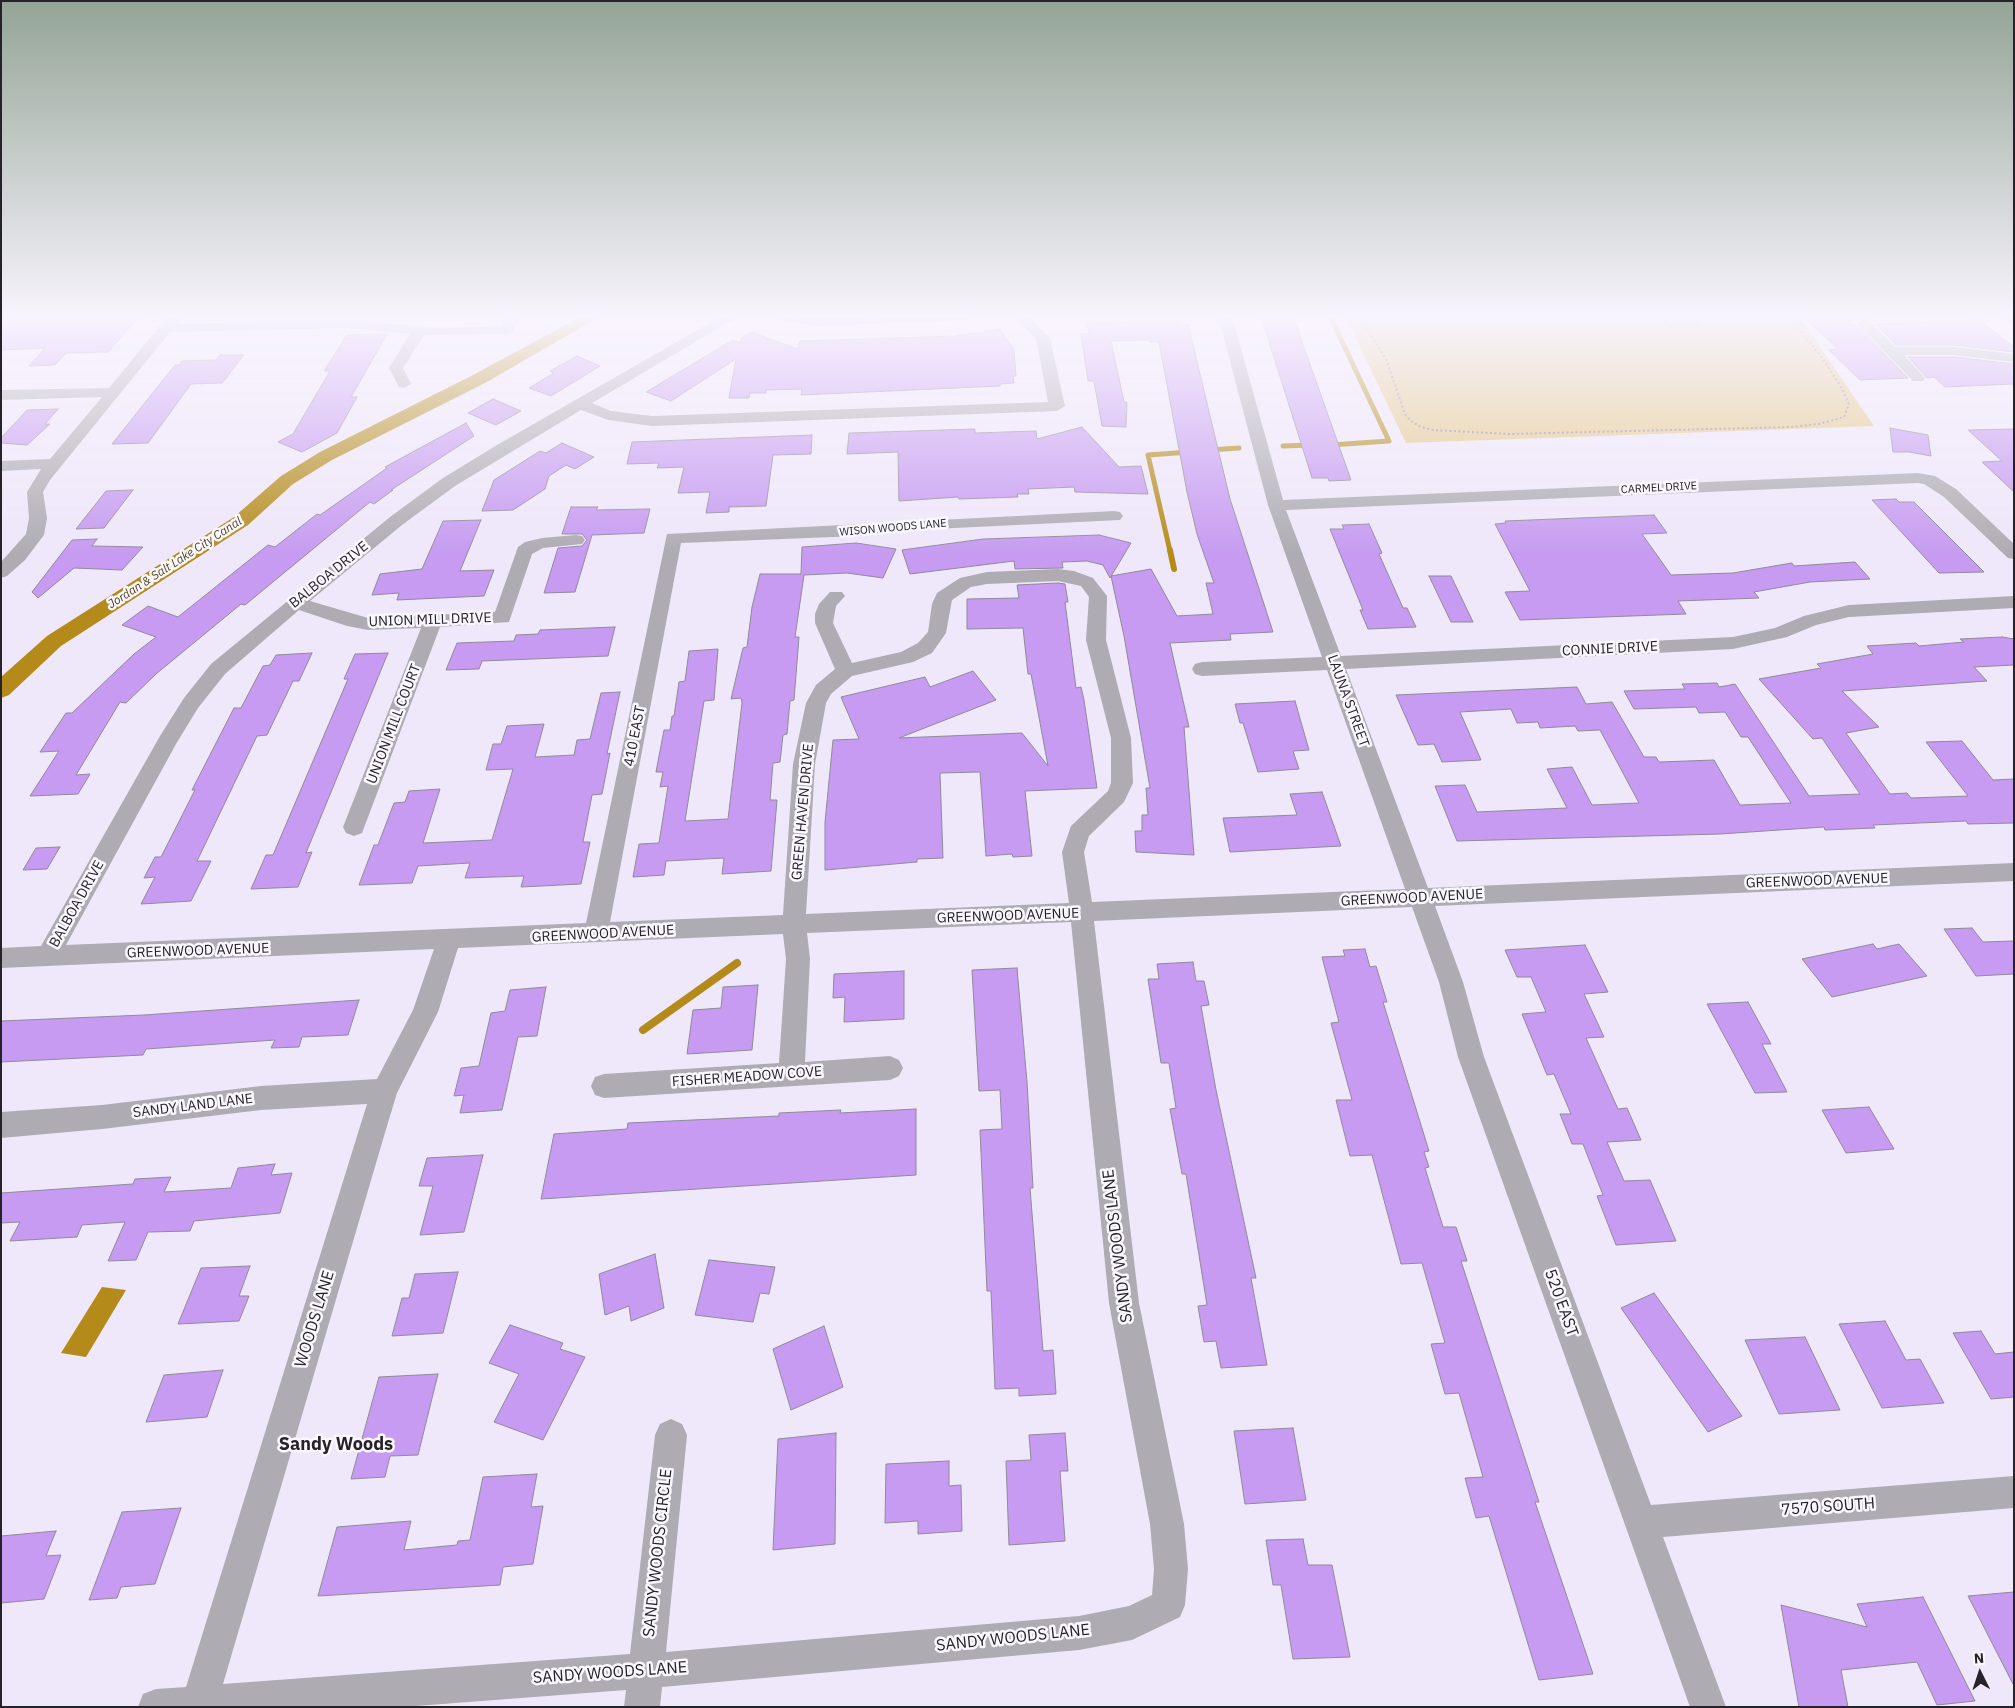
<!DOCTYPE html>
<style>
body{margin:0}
#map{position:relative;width:2015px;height:1708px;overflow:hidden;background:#efe7fa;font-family:"IBM Plex Sans",sans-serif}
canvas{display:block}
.frame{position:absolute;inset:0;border:2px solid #252229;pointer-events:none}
.north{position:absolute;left:1955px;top:1648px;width:50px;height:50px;-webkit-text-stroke:4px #faf7fe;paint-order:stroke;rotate:356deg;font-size:14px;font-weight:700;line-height:20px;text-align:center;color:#252229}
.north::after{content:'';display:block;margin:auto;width:18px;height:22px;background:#252229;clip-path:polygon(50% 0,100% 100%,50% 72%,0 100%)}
</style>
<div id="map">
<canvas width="2015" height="1708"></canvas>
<div class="frame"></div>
<div class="north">N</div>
</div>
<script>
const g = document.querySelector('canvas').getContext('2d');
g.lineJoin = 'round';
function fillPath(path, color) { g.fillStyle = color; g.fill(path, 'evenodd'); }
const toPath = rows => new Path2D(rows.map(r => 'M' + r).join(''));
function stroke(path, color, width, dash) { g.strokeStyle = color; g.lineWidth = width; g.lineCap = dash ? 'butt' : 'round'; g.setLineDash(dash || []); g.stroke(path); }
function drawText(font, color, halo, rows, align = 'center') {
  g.font = font + ' "IBM Plex Sans",sans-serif'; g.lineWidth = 5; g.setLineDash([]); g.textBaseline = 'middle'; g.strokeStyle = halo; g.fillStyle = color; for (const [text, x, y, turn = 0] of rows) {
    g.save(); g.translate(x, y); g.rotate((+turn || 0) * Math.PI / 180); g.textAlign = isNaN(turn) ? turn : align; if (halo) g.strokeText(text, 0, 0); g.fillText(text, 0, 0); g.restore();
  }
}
fillPath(toPath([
 [1345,316,1799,316,1874,426,1406,443]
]), '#e4c787');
fillPath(toPath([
 [102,1287,126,1290,86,1357,61,1353]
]), '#b48b1a');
stroke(toPath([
 [1330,316,1389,441,1331,445],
 [1283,446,1310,445],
 [1209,450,1239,448],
 [1170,551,1148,455,1189,452]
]), '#b48b1a', 5);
stroke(toPath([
 [1170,550,1174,569]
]), '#b48b1a', 6);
stroke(toPath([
 [643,1030,737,963]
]), '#b48b1a', 8);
fillPath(toPath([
 [582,316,601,316,485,383,332,460,293,484,248,525,61,646,9,695,1,698,1,677,47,636,234,517,281,476,320,452,473,375,582,316]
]), '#b48b1a');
const building = toPath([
 [1,316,140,316,108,352,66,353,55,365,29,366,45,348,1,350,1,316],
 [1261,316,1293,316,1351,480,1329,481,1328,478,1312,478,1261,316],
 [1802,316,1851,316,1850,325,1856,325,1908,378,1860,380,1829,350,1838,349,1802,316],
 [1980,320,2014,347,2014,352,1954,345,1896,345,1876,324,1980,320],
 [1177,321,1177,324,1188,324,1230,499,1273,632,1230,634,1231,640,1170,643,1189,727,1184,727,1194,855,1136,852,1135,831,1142,831,1142,815,1148,815,1146,788,1150,788,1124,636,1111,576,1151,569,1177,616,1213,614,1206,583,1214,583,1197,534,1187,492,1159,342,1150,342,1149,340,1111,341,1124,402,1127,402,1126,427,1102,426,1094,381,1088,381,1081,334,1089,334,1087,323,1177,321],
 [1000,329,1014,350,1016,376,1013,376,1014,383,1000,384,1000,386,801,395,802,389,766,390,766,393,750,393,749,398,729,398,736,359,671,401,646,392,733,340,740,343,741,338,752,332,797,349,800,341,956,336,1000,329],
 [387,334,351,397,357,397,337,433,302,452,278,442,293,434,330,371,324,371,347,335,387,334],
 [220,355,244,355,222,383,191,384,148,443,112,444,175,365,179,365,182,361,216,360,220,355],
 [577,356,600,366,551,396,529,388,554,373,550,371,577,356],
 [1908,357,1954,357,2014,364,2014,384,1945,387,1934,377,1927,378,1908,357],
 [493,399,521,411,496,425,468,413,493,399],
 [58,409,45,424,50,424,27,445,1,443,1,438,27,410,58,409],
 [466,423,474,436,391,490,393,490,374,504,370,502,245,605,241,604,156,674,126,703,120,702,76,775,90,774,78,794,30,796,59,751,40,752,66,713,72,713,134,654,156,637,122,625,148,606,178,617,268,545,275,547,317,514,320,515,387,468,385,467,466,423],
 [1082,427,1119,467,1141,466,1148,494,1075,492,1074,487,1028,489,1029,494,1017,494,1018,497,959,499,958,497,899,501,898,452,847,454,849,433,975,429,975,433,1036,431,1037,439,1082,427],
 [1890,428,1928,435,1931,456,1909,452,1893,452,1890,428],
 [2014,429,2014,492,1982,462,2002,461,1968,430,2014,429],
 [812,435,811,454,773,455,766,506,729,507,729,512,706,513,710,492,678,493,684,467,657,468,659,463,627,464,632,442,812,435],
 [562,443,594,457,575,469,566,465,549,476,545,489,513,510,482,511,494,480,540,451,546,453,562,443],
 [133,490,104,528,76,529,106,491,133,490],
 [1896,499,1899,502,1914,502,1984,572,1939,573,1872,500,1896,499],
 [571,507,598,507,596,510,650,509,644,533,592,535,575,592,544,593,558,548,582,546,587,540,582,534,562,534,571,507],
 [1654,515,1667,533,1642,534,1671,575,1733,573,1792,563,1794,566,1855,562,1870,579,1810,582,1754,592,1759,598,1678,601,1686,614,1520,620,1505,592,1530,591,1495,524,1506,523,1505,521,1654,515],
 [481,520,460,571,494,570,484,596,397,600,399,593,372,595,380,574,422,569,443,521,481,520],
 [1369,524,1382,553,1379,554,1403,608,1407,608,1416,627,1368,629,1360,610,1363,610,1330,529,1344,529,1342,525,1369,524],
 [1099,535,1131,543,1110,578,1103,565,1087,561,1062,562,1063,568,1015,569,1014,561,910,574,902,550,983,539,1099,535],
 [97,539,92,546,143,547,122,570,74,568,38,598,32,592,72,540,97,539],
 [856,543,896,549,883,578,847,573,804,575,795,637,799,637,794,700,790,701,787,734,783,735,780,762,773,763,770,800,777,800,771,871,722,874,724,858,666,861,664,875,633,877,639,844,659,843,668,786,660,787,663,772,656,772,664,730,670,730,672,716,674,716,679,682,685,681,689,651,718,649,714,700,704,701,685,821,728,819,742,703,741,698,731,699,743,648,747,647,752,607,760,574,801,574,802,547,856,543],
 [1429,576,1451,576,1473,622,1451,622,1429,576],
 [1058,583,1065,584,1068,602,1065,602,1076,688,1081,687,1084,700,1097,788,1025,791,1032,856,1013,857,1012,854,986,856,980,772,940,773,943,858,917,859,917,862,825,870,825,822,833,740,859,739,841,697,925,677,930,687,973,671,996,700,899,738,1022,733,1048,766,1031,674,1028,674,1023,628,967,629,967,599,1019,598,1017,585,1058,583],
 [615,627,608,656,482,661,479,669,446,670,457,643,514,641,516,635,538,634,540,630,615,627],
 [2002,637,2014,639,2014,665,1974,667,1987,681,1842,691,1879,727,1846,733,1890,794,1907,793,1911,798,1968,796,1926,742,1962,741,1993,780,2014,779,2014,823,1968,824,1966,821,1873,825,1875,828,1825,830,1824,827,1720,834,1457,841,1435,786,1465,785,1477,812,1567,808,1547,769,1572,767,1592,805,1639,803,1600,730,1578,731,1575,726,1540,728,1538,722,1517,723,1511,709,1460,712,1481,760,1442,762,1434,744,1418,745,1396,695,1577,687,1586,704,1612,702,1644,757,1656,757,1659,762,1714,760,1740,805,1791,803,1748,737,1741,737,1725,712,1699,713,1696,707,1634,709,1624,691,1685,689,1682,684,1717,683,1719,687,1735,684,1809,796,1860,794,1822,738,1813,739,1759,679,1821,668,1817,664,1873,654,1867,646,1916,643,1919,646,1964,642,1960,639,2002,637],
 [312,653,299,681,293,681,267,735,257,736,197,861,211,861,191,901,141,904,155,877,144,878,155,857,161,857,195,790,192,790,234,708,241,708,263,666,270,665,276,655,312,653],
 [388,653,306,853,312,852,298,887,251,889,266,855,273,855,348,679,344,679,355,654,388,653],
 [620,692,607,754,610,753,602,794,592,795,583,842,590,842,581,884,521,887,524,876,465,878,470,863,418,866,412,883,359,885,374,845,378,845,394,803,405,802,409,791,440,789,423,843,492,840,513,769,486,770,493,744,501,744,507,726,544,724,535,757,574,755,577,740,590,739,601,693,620,692],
 [1295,701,1309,750,1293,751,1299,769,1258,772,1243,723,1240,723,1235,704,1295,701],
 [1322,792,1341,846,1230,852,1223,818,1297,815,1290,794,1322,792],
 [60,847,47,869,23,870,36,848,60,847],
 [1972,928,1983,942,2014,941,2014,974,1976,976,1944,929,1972,928],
 [1873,944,1877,949,1899,944,1927,976,1832,997,1802,959,1873,944],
 [1585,945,1608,992,1584,994,1604,1037,1586,1038,1618,1109,1627,1108,1641,1140,1607,1142,1624,1181,1650,1180,1676,1241,1616,1245,1597,1196,1603,1195,1583,1144,1572,1144,1560,1114,1571,1114,1554,1074,1547,1075,1522,1014,1546,1012,1531,977,1517,977,1505,950,1585,945],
 [1365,949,1370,967,1376,966,1387,1002,1383,1002,1429,1151,1424,1152,1429,1167,1425,1168,1443,1227,1456,1227,1467,1261,1461,1261,1539,1502,1535,1502,1593,1674,1539,1680,1489,1516,1476,1518,1465,1478,1483,1477,1459,1393,1445,1394,1431,1344,1445,1343,1422,1263,1401,1264,1372,1155,1350,1156,1336,1100,1352,1100,1331,1023,1339,1022,1322,957,1345,956,1343,950,1365,949],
 [1193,962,1196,981,1204,981,1209,1005,1201,1006,1216,1090,1256,1278,1251,1278,1267,1365,1221,1368,1216,1341,1204,1342,1198,1306,1207,1305,1186,1174,1182,1174,1170,1109,1176,1108,1169,1063,1161,1063,1148,979,1159,979,1157,964,1193,962],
 [1017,968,1027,1082,1033,1188,1030,1188,1043,1351,1053,1350,1056,1394,1019,1396,1019,1388,995,1389,991,1291,987,1291,980,1130,1002,1129,1000,1090,979,1091,972,970,1017,968],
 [904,971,904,1019,844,1022,845,997,833,998,834,974,904,971],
 [758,985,752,1050,687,1054,693,1010,721,1008,723,987,758,985],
 [546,987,537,1036,518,1037,502,1110,460,1113,464,1095,454,1096,461,1068,479,1066,491,1013,505,1011,510,990,546,987],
 [359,1000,348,1035,302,1037,299,1047,271,1048,275,1040,146,1049,143,1055,1,1062,1,1021,144,1015,359,1000],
 [1748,1002,1771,1044,1762,1044,1787,1092,1755,1093,1707,1004,1748,1002],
 [1869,1107,1894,1149,1846,1153,1822,1110,1869,1107],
 [916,1109,916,1175,541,1199,554,1134,627,1129,628,1123,779,1116,779,1113,841,1110,840,1113,916,1109],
 [483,1155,464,1232,420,1235,433,1186,419,1186,427,1158,483,1155],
 [275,1164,271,1175,292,1173,280,1213,194,1221,190,1231,148,1232,136,1260,108,1261,125,1222,82,1225,77,1237,10,1241,20,1222,1,1223,1,1193,133,1184,135,1179,171,1177,164,1192,231,1188,238,1168,275,1164],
 [655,1254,664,1308,631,1321,629,1306,605,1315,599,1274,655,1254],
 [709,1260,775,1267,769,1294,760,1293,753,1322,695,1315,709,1260],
 [250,1266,239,1296,249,1296,239,1321,178,1324,201,1268,250,1266],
 [458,1272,443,1333,392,1336,402,1298,409,1298,415,1274,458,1272],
 [1654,1293,1742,1416,1708,1432,1621,1308,1654,1293],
 [1885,1321,1906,1360,1920,1359,1944,1403,1882,1408,1839,1324,1885,1321],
 [510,1325,563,1343,560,1349,585,1357,543,1440,494,1422,519,1374,489,1363,510,1325],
 [824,1326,843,1387,791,1410,773,1349,824,1326],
 [1981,1331,1995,1354,2014,1352,2014,1397,1991,1399,1953,1333,1981,1331],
 [1805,1337,1840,1410,1779,1414,1745,1340,1805,1337],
 [223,1370,207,1417,146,1422,164,1375,223,1370],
 [438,1374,418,1455,390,1456,385,1477,351,1479,379,1377,438,1374],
 [1293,1428,1306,1500,1245,1504,1234,1431,1293,1428],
 [836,1433,835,1544,773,1550,778,1439,836,1433],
 [1065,1433,1068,1471,1060,1471,1065,1541,1009,1545,1006,1461,1031,1460,1029,1435,1065,1433],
 [949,1461,949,1486,961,1485,962,1531,918,1534,918,1521,885,1523,886,1464,949,1461],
 [537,1474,531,1507,543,1506,533,1564,503,1567,500,1585,318,1596,337,1527,411,1521,404,1550,457,1545,458,1541,470,1540,483,1477,537,1474],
 [181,1508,155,1584,121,1587,117,1598,89,1600,122,1512,181,1508],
 [56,1531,46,1556,61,1555,44,1599,1,1603,1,1536,56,1531],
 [1303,1539,1308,1565,1332,1565,1350,1657,1293,1659,1281,1585,1273,1585,1266,1540,1303,1539],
 [2014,1592,2014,1686,1968,1596,2014,1592],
 [1923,1597,1975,1701,1937,1705,1917,1662,1841,1670,1848,1707,1799,1707,1781,1605,1867,1627,1857,1604,1923,1597]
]);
fillPath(building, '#c69bf1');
stroke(building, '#91899a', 1);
stroke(toPath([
 [1362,316,1365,326,1386,359,1405,414,1411,421,1421,427,1433,430,1510,434,1791,427,1819,424,1844,417,1849,404,1841,387,1823,359,1789,316],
 [1670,327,1700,325,1690,316]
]), '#8e8896', 2, [2, 2.5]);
fillPath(toPath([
 [168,316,181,316,177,324,347,320,438,328,502,326,506,316,520,316,512,333,507,334,424,335,403,368,411,384,404,388,399,387,389,368,410,334,347,328,170,332,50,480,43,492,47,518,44,535,25,560,7,576,1,578,1,562,26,534,29,518,27,492,41,469,1,471,1,461,50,459,102,397,1,400,1,390,109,388,168,316],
 [722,316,739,316,592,403,611,411,652,416,1048,402,1036,339,1014,316,1029,316,1050,338,1065,406,1057,411,652,426,608,420,581,410,455,486,402,525,310,601,368,618,495,612,518,547,525,542,542,538,576,535,582,536,585,540,582,544,543,548,532,554,509,622,440,627,362,833,354,836,346,833,343,827,421,628,368,630,347,626,299,610,225,674,198,708,176,744,66,945,586,923,667,534,1114,511,1120,512,1123,516,1120,520,893,531,859,536,681,543,610,922,783,915,793,764,806,703,816,685,835,669,815,623,815,614,819,604,830,592,842,592,845,596,836,606,833,623,852,663,901,652,918,643,928,632,932,604,937,593,960,578,987,572,1058,569,1074,571,1093,578,1107,596,1106,640,1131,738,1133,783,1124,802,1089,836,1084,852,1092,902,1405,889,1327,670,1202,676,1195,674,1192,669,1195,664,1202,662,1322,657,1268,505,1218,316,1232,316,1283,500,1918,473,1935,476,1956,489,2014,544,2014,559,2008,558,1944,497,1924,484,1918,483,1286,510,1341,656,1733,637,1775,628,1804,616,1849,605,2014,596,2014,608,1849,617,1816,625,1787,637,1733,649,1346,669,1428,888,2014,863,2014,881,1435,906,1463,982,1484,1057,1651,1505,2014,1476,2014,1508,1663,1537,1726,1707,1690,1707,1458,1057,1439,982,1412,907,1094,921,1139,1303,1184,1524,1188,1569,1185,1605,1180,1617,1132,1640,1079,1650,662,1687,660,1707,624,1707,626,1690,403,1707,138,1707,143,1694,156,1689,186,1687,367,1104,261,1110,102,1129,1,1138,1,1112,102,1105,261,1086,377,1079,413,1010,434,949,1,968,1,948,41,946,160,736,184,698,211,664,390,517,443,478,497,445,722,316],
 [1058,581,1081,586,1089,597,1086,640,1111,738,1111,783,1108,791,1071,826,1062,852,1069,903,806,914,815,764,826,703,831,694,852,676,913,662,932,653,946,633,952,600,971,587,987,584,1058,581],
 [1071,922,1109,1303,1150,1524,1154,1569,1152,1595,1129,1606,1079,1616,666,1652,687,1435,682,1424,671,1419,660,1424,655,1435,630,1654,223,1684,384,1136,397,1093,438,1012,458,948,783,934,786,959,779,1063,604,1074,595,1077,591,1086,595,1095,604,1098,890,1080,899,1076,903,1068,899,1060,890,1056,805,1062,810,959,807,933,1071,922],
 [773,316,815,318,974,316,967,320,815,326,780,320,773,316],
 [2001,316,2014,316,2014,324,2009,323,2001,316],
 [1864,319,1869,320,1895,347,1954,347,2014,354,2014,362,1954,355,1904,355,1925,378,1923,381,1913,381,1859,326,1857,323,1864,319]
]), '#afabb3');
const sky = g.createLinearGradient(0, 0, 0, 555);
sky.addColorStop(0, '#93a496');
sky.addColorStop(0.57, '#f8f4fd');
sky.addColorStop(1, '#f8f4fd00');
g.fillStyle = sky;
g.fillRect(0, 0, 2015, 555);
drawText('11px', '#252229', '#faf7fe', [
 ["CARMEL DRIVE",1659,488,-3],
 ["WISON WOODS LANE",893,528,-5]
]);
drawText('italic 12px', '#524117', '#faf7fe', [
 ["Jordan & Salt Lake City Canal",175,563,-33]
]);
drawText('14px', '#252229', '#faf7fe', [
 ["BALBOA DRIVE",329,575,-39],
 ["UNION MILL DRIVE",430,620,-2],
 ["CONNIE DRIVE",1610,649,-3],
 ["LAUNA STREET",1348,701,70],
 ["UNION MILL COURT",394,724,-69],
 ["410 EAST",635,736,-79],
 ["GREEN HAVEN DRIVE",803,812,-85],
 ["GREENWOOD AVENUE",1817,881,-2],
 ["GREENWOOD AVENUE",1412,898,-3],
 ["BALBOA DRIVE",77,904,-61],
 ["GREENWOOD AVENUE",1008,916,-2],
 ["GREENWOOD AVENUE",603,934,-3],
 ["GREENWOOD AVENUE",198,951,-2],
 ["FISHER MEADOW COVE",747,1077,-4],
 ["SANDY LAND LANE",193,1106,-7]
]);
drawText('16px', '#252229', '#faf7fe', [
 ["SANDY WOODS LANE",1118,1246,-97],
 ["520 EAST",1561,1303,70],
 ["WOODS LANE",315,1319,-73],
 ["7570 SOUTH",1828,1507,-4],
 ["SANDY WOODS CIRCLE",658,1553,-84],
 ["SANDY WOODS LANE",1013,1638,-6],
 ["SANDY WOODS LANE",610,1673,-4]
]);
drawText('bold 18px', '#252229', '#faf7fe', [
 ["Sandy Woods",336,1445]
]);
</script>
